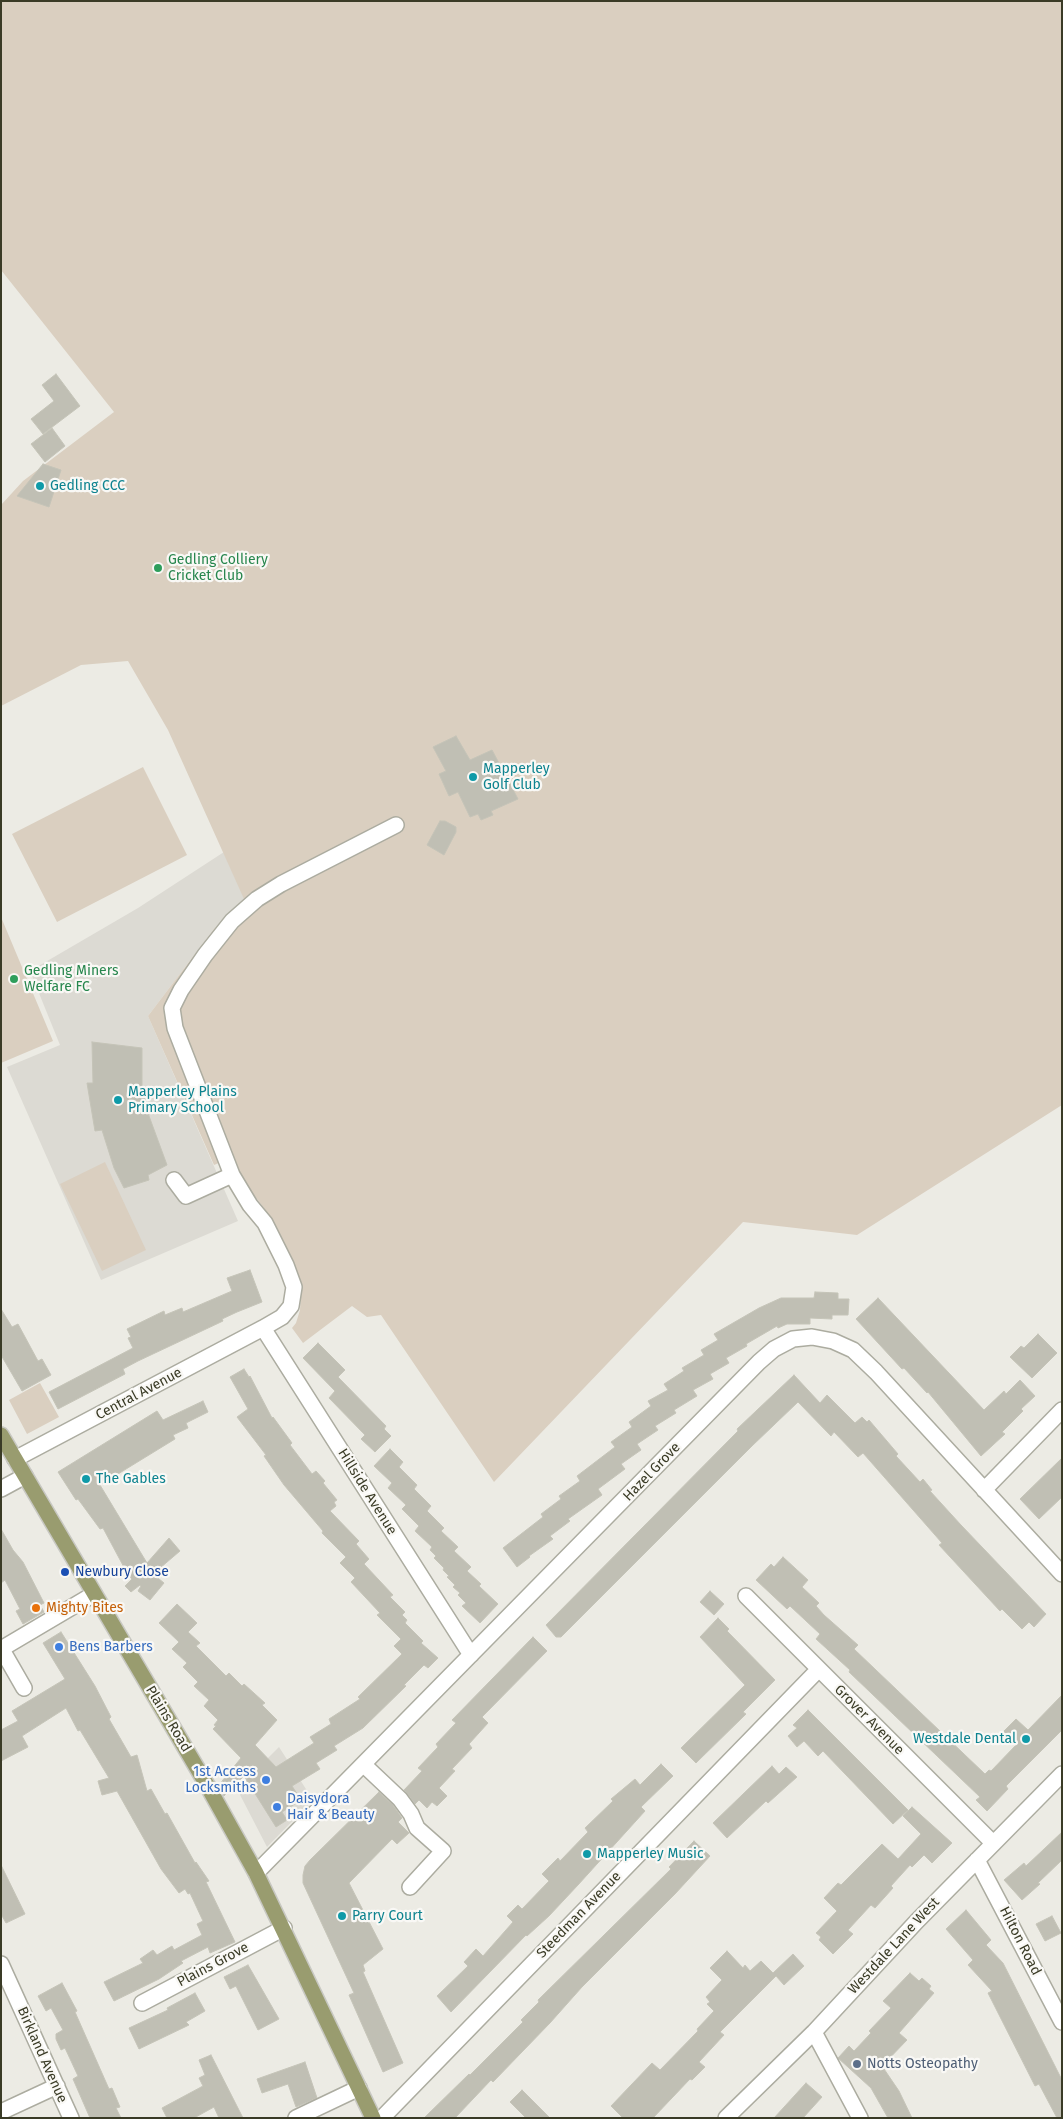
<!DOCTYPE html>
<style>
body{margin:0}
#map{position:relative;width:1063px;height:2119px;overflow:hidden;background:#ecebe4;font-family:"Fira Sans",sans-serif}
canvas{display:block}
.frame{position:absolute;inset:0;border:2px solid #3a3b26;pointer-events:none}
</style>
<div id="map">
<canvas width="1063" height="2119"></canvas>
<div class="frame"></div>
</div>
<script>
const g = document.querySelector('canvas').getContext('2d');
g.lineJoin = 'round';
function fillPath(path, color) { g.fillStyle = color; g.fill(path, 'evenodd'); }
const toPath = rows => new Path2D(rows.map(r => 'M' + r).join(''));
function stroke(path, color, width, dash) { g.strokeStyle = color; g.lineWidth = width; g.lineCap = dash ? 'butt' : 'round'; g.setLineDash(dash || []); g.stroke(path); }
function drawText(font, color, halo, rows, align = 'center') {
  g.font = font + ' "Fira Sans",sans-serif'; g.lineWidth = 4.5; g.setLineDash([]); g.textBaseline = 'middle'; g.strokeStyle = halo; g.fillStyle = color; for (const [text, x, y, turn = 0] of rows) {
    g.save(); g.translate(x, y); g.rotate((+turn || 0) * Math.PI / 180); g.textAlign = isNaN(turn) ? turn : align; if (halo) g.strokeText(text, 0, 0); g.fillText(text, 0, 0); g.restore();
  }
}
fillPath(toPath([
 [224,852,245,899,214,929,148,1016,238,1221,101,1280,7,1067,60,1045,30,971,138,908],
 [279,1747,313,1800,267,1847,237,1789]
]), '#dcdad3');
fillPath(toPath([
 [1,1,1062,1,1062,1105,857,1235,743,1222,494,1482,381,1315,367,1317,352,1306,303,1343,292,1328,296,1323,300,1310,301,1291,294,1267,264,1208,249,1189,231,1158,214,1165,148,1016,214,929,244,899,168,730,128,661,81,665,1,706,1,505,23,481,114,412,1,270],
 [143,767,187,855,57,922,12,834],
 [1,917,53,1041,1,1063],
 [105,1162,146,1250,102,1271,60,1184],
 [40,1383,59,1417,27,1434,9,1400]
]), '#dacfc0');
const building = toPath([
 [56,374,80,406,43,434,31,419,54,401,42,385,56,374],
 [52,428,65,446,45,462,31,444,52,428],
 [43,464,61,470,49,507,17,496,43,464],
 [456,736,470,760,492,750,518,799,491,811,493,815,481,820,478,814,470,817,458,792,449,796,439,774,446,771,433,747,456,736],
 [440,821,445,821,456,827,456,832,444,855,427,845,440,821],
 [92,1042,142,1048,142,1085,149,1116,167,1165,148,1175,149,1180,124,1188,114,1168,102,1130,95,1131,87,1083,93,1083,92,1042],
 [250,1270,262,1302,237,1312,222,1319,223,1321,138,1361,123,1369,125,1374,58,1409,49,1392,133,1348,128,1338,131,1337,127,1329,164,1311,165,1315,182,1308,183,1312,232,1291,227,1278,250,1270],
 [815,1292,838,1293,838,1299,849,1299,848,1315,832,1315,832,1319,810,1318,810,1324,787,1324,778,1328,777,1326,746,1344,747,1346,726,1358,729,1363,710,1374,713,1379,693,1390,697,1396,674,1410,676,1413,655,1426,658,1430,637,1444,641,1450,621,1464,625,1469,598,1489,602,1495,568,1519,570,1521,550,1536,553,1539,529,1556,530,1557,517,1567,503,1548,543,1517,541,1514,561,1499,559,1496,580,1481,577,1476,615,1447,611,1442,632,1427,629,1422,651,1406,648,1401,668,1390,664,1384,684,1371,682,1368,704,1355,701,1350,718,1340,714,1334,759,1308,781,1298,814,1298,815,1292],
 [878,1298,984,1410,1004,1391,1006,1394,1020,1380,1035,1396,1021,1409,1023,1411,1002,1432,1005,1434,981,1456,928,1392,927,1393,904,1368,902,1369,856,1319,878,1298],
 [1,1309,12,1327,18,1324,38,1361,42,1359,51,1375,22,1391,1,1355,1,1309],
 [1038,1334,1057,1353,1032,1378,1010,1357,1021,1346,1024,1348,1038,1334],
 [318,1343,345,1370,338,1377,386,1426,384,1429,391,1436,375,1452,361,1439,365,1435,329,1398,335,1391,303,1358,318,1343],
 [244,1369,249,1377,250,1376,272,1418,273,1417,292,1443,290,1445,312,1474,316,1471,325,1481,323,1483,337,1500,334,1502,336,1506,330,1511,359,1541,356,1544,369,1559,364,1564,393,1595,390,1597,405,1612,402,1615,407,1620,405,1623,423,1641,421,1643,438,1658,428,1668,424,1665,404,1685,406,1686,363,1728,334,1746,337,1750,316,1763,320,1769,292,1786,301,1800,282,1812,287,1820,276,1827,244,1776,224,1796,218,1786,241,1758,213,1729,216,1726,214,1725,218,1720,204,1706,209,1700,194,1686,198,1682,183,1667,187,1663,172,1649,179,1642,159,1623,177,1604,197,1623,188,1632,200,1643,196,1646,226,1676,229,1673,242,1686,244,1684,265,1703,262,1705,277,1720,255,1745,276,1767,314,1743,310,1737,331,1724,329,1719,360,1699,358,1697,402,1654,394,1646,401,1639,377,1615,380,1613,351,1582,355,1578,340,1563,346,1557,322,1533,323,1531,284,1485,264,1456,266,1455,237,1417,248,1409,230,1377,244,1369],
 [794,1375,820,1403,827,1395,855,1423,862,1417,867,1422,869,1420,898,1454,896,1456,920,1482,923,1479,932,1490,930,1491,961,1525,1046,1614,1034,1627,1029,1622,1022,1629,1002,1609,1000,1611,939,1545,942,1543,863,1453,858,1457,834,1432,831,1436,798,1402,752,1446,561,1637,556,1637,546,1625,738,1431,737,1429,794,1375],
 [203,1401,208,1412,186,1423,188,1428,173,1435,175,1439,100,1485,147,1563,169,1538,180,1551,153,1574,164,1583,150,1600,138,1591,141,1586,140,1585,131,1592,125,1586,132,1579,125,1572,126,1571,103,1528,100,1529,78,1499,76,1500,58,1472,157,1411,163,1420,203,1401],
 [390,1449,403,1462,399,1467,417,1485,414,1489,431,1506,427,1511,444,1528,441,1531,458,1547,454,1551,471,1567,467,1571,481,1584,479,1586,498,1604,480,1623,462,1606,466,1603,458,1595,460,1593,453,1587,455,1585,447,1577,449,1576,443,1570,444,1568,434,1558,436,1556,430,1550,432,1547,415,1531,419,1526,402,1509,406,1505,388,1488,392,1483,374,1466,390,1449],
 [1062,1458,1062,1497,1039,1519,1020,1499,1062,1458],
 [1,1529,13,1550,23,1562,44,1603,40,1605,44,1612,23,1624,16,1611,20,1609,5,1580,1,1583,1,1529],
 [783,1557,808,1580,802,1587,819,1603,816,1606,824,1615,858,1645,854,1649,985,1774,989,1770,991,1771,1016,1745,1003,1732,1016,1719,1028,1730,1062,1695,1062,1730,1006,1786,1008,1789,987,1811,976,1800,980,1797,849,1672,850,1670,816,1639,820,1634,790,1606,787,1609,756,1580,771,1564,774,1567,783,1557],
 [710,1591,724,1604,714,1615,700,1602,710,1591],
 [718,1618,729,1629,727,1631,775,1680,743,1712,746,1714,696,1763,681,1748,745,1685,700,1637,718,1618],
 [61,1632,95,1686,111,1717,109,1719,131,1757,137,1755,147,1791,151,1789,165,1814,167,1813,195,1863,196,1862,209,1881,206,1882,235,1942,210,1953,208,1947,181,1961,183,1963,159,1979,114,2001,104,1982,143,1963,140,1959,153,1950,157,1955,172,1946,174,1950,202,1935,197,1924,203,1921,190,1893,188,1894,185,1889,179,1893,161,1869,117,1791,102,1795,98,1781,109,1778,80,1730,78,1731,66,1708,22,1736,28,1747,1,1761,1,1730,18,1721,12,1711,65,1679,43,1643,61,1632],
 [533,1637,547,1651,482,1717,488,1723,469,1744,472,1748,452,1769,455,1771,439,1788,447,1796,437,1806,432,1802,427,1808,419,1800,415,1804,404,1790,422,1771,418,1768,438,1747,436,1744,456,1723,452,1720,533,1637],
 [808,1710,908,1810,893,1824,823,1751,818,1756,804,1741,797,1747,788,1736,797,1728,793,1725,808,1710],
 [661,1764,673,1776,641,1807,645,1811,578,1885,549,1916,527,1936,526,1935,451,2012,437,1996,468,1966,464,1962,476,1949,483,1956,513,1922,507,1916,518,1905,522,1909,549,1881,542,1874,558,1858,560,1861,588,1832,585,1828,613,1801,611,1799,635,1779,640,1785,661,1764],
 [772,1766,779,1774,786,1767,797,1777,768,1803,766,1801,727,1838,713,1823,772,1766],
 [379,1792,393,1805,402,1818,398,1822,409,1833,397,1844,392,1839,349,1883,383,1949,363,1965,365,1971,363,1972,403,2063,383,2072,349,1995,354,1993,303,1883,303,1875,305,1866,310,1860,379,1792],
 [912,1807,952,1843,932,1863,924,1855,912,1867,910,1865,891,1886,893,1888,875,1908,871,1905,848,1930,853,1934,833,1954,819,1940,821,1937,816,1933,837,1911,824,1898,838,1883,841,1885,882,1844,898,1859,921,1834,903,1816,912,1807],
 [1062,1832,1062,1860,1038,1883,1040,1884,1022,1900,1004,1880,1024,1863,1026,1866,1062,1832],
 [694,1841,710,1856,675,1894,582,1987,550,2023,493,2082,491,2080,455,2118,424,2118,469,2074,470,2075,523,2022,521,2020,539,2002,538,2000,671,1869,669,1867,694,1841],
 [1,1865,25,1914,6,1923,1,1914,1,1865],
 [966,1910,991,1940,986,1945,1003,1963,1062,2080,1062,2118,1057,2118,1039,2084,1035,2086,988,1993,992,1991,968,1965,973,1960,946,1929,966,1910],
 [1052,1916,1061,1933,1045,1941,1036,1924,1052,1916],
 [727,1951,743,1968,745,1965,750,1971,761,1961,773,1973,793,1954,804,1966,784,1985,776,1976,720,2032,724,2035,699,2062,705,2067,692,2080,690,2079,653,2118,623,2118,611,2106,652,2063,660,2070,698,2031,697,2029,714,2011,707,2004,710,2002,706,1997,722,1980,710,1968,727,1951],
 [248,1965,279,2019,258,2030,236,1986,230,1989,224,1977,248,1965],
 [910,1973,919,1981,922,1978,931,1986,929,1989,934,1993,899,2033,907,2040,882,2066,899,2091,912,2118,888,2118,871,2088,838,2058,849,2046,854,2051,871,2033,869,2031,891,2008,883,2001,910,1973],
 [62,1983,77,2011,75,2012,109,2089,112,2088,120,2107,116,2108,121,2118,90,2118,73,2079,78,2076,65,2048,61,2050,56,2039,56,2034,63,2030,51,2008,46,2011,38,1996,62,1983],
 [195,1993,205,2011,186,2022,189,2025,139,2049,129,2028,168,2010,167,2008,195,1993],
 [211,2055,243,2118,219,2118,214,2107,194,2118,167,2118,162,2108,203,2086,199,2078,205,2075,199,2060,211,2055],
 [305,2062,317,2098,296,2107,288,2084,262,2093,257,2079,305,2062],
 [806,2083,822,2097,803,2118,774,2118,806,2083],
 [522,2090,550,2118,526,2118,510,2102,522,2090]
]);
fillPath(building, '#c0bfb4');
stroke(building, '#c5c4b8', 1);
const minor = toPath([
 [174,1180,186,1196,232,1175],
 [263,1328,471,1655],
 [15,1459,263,1328,282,1317,291,1306,294,1287,286,1265,265,1223,250,1205,232,1175,175,1028,172,1008,181,990,205,955,232,921,257,899,281,884,396,825],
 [1,1489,25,1476],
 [984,1490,1062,1410],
 [746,1596,993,1843],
 [1,1648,24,1688],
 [1,1649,94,1594],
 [364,1765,400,1799,411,1814,417,1828,443,1851,410,1887],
 [977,1860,1062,2022],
 [256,1873,759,1362,774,1349,793,1339,812,1337,833,1341,853,1350,876,1372,1062,1574],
 [1,1964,71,2118],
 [142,2003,284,1928],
 [814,2032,860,2118],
 [1,2112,57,2086],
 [296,2118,359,2088],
 [382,2118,818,1670],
 [726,2118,814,2032,917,1921,1062,1774]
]);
const major = toPath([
 [1,1435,207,1785,256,1873,373,2118]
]);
stroke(minor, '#acaca0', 18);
stroke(major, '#c8c8c2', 18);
stroke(minor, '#fff', 15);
stroke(major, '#999c6f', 15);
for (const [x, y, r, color] of [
 [40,486,5,"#0f9aa8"],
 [158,568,5,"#2e9e5b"],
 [473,777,5,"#0f9aa8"],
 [14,979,5,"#2e9e5b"],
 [118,1100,5,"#0f9aa8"],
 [86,1479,5,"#0f9aa8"],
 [65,1572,5,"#1a4fb4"],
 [36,1608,5,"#e8710a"],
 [59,1647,5,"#3f7fe0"],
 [1026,1739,5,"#0f9aa8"],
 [266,1780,5,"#3f7fe0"],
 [277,1807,5,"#3f7fe0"],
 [587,1854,5,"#0f9aa8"],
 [342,1916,5,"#0f9aa8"],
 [857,2064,5,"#5c6f8a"]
]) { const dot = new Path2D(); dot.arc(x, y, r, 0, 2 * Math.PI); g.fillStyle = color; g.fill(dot); stroke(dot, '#f9f8f5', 2); }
drawText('14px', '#0d838f', '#f9f8f5', [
 ["Gedling CCC",50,486],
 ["Mapperley",483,769],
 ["Golf Club",483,785],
 ["Mapperley Plains",128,1092],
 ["Primary School",128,1108],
 ["The Gables",96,1479],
 ["Westdale Dental",1016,1739,"right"],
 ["Mapperley Music",597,1854],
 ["Parry Court",352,1916]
], 'left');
drawText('14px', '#27864d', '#f9f8f5', [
 ["Gedling Colliery",168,560],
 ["Cricket Club",168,576],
 ["Gedling Miners",24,971],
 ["Welfare FC",24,987]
], 'left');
drawText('14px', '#3a3b26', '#f9f8f5', [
 ["Central Avenue",139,1394,-28],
 ["Hazel Grove",652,1472,-46],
 ["Hillside Avenue",367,1492,58],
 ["Plains Road",168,1719,59],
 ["Grover Avenue",869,1720,45],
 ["Steedman Avenue",579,1915,-46],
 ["Hilton Road",1020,1941,63],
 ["Westdale Lane West",894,1946,-47],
 ["Plains Grove",213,1965,-28],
 ["Birkland Avenue",42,2055,66]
]);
drawText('14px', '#164399', '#f9f8f5', [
 ["Newbury Close",75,1572]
], 'left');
drawText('14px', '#c56008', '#f9f8f5', [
 ["Mighty Bites",46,1608]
], 'left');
drawText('14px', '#366cbe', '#f9f8f5', [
 ["Bens Barbers",69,1647],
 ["1st Access",256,1772,"right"],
 ["Locksmiths",256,1788,"right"],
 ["Daisydora",287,1799],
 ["Hair & Beauty",287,1815]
], 'left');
drawText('14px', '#4e5e75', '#f9f8f5', [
 ["Notts Osteopathy",867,2064]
], 'left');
</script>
